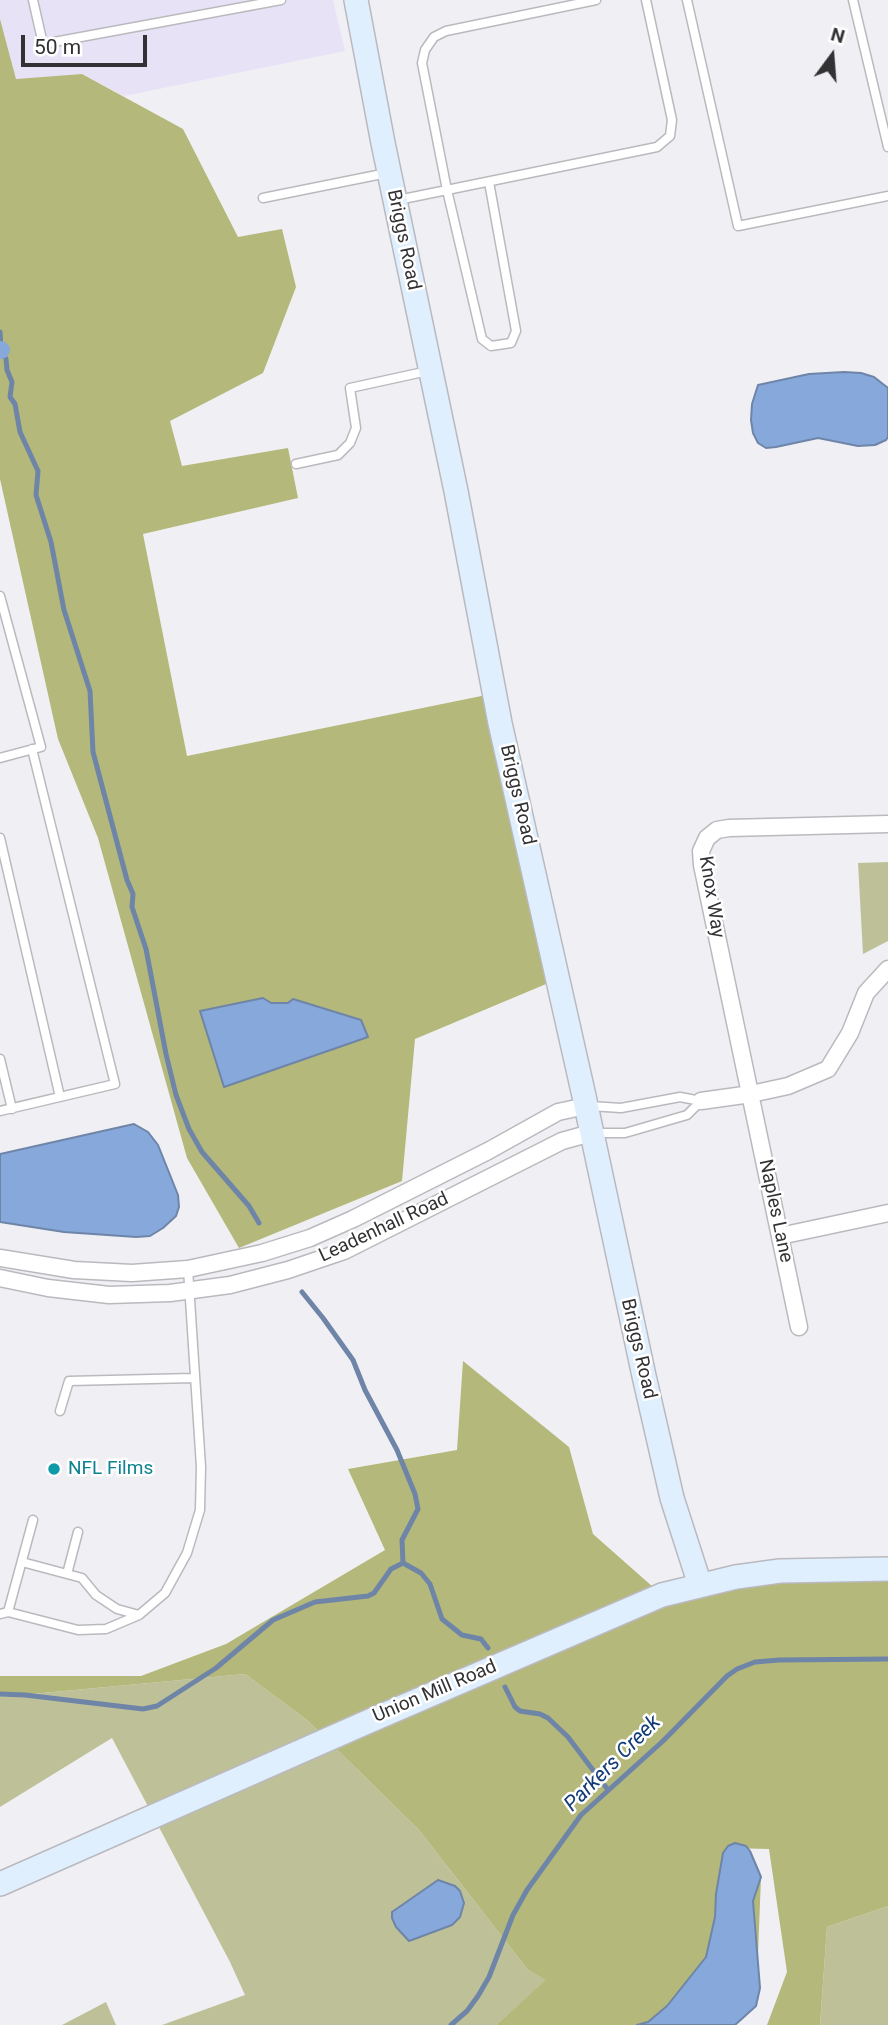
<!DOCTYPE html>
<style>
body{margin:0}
#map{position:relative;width:888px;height:2025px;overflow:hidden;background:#f0eff4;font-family:Roboto,sans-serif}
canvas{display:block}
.north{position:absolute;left:797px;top:21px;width:70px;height:70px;-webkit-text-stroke:5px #fff;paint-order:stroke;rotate:16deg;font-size:19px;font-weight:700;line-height:28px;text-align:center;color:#323234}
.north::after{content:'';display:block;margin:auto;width:24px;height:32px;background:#323234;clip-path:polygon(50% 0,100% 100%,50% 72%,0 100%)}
.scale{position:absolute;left:21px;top:35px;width:126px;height:32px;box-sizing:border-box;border:4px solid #323234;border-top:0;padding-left:9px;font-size:21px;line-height:24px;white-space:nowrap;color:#323234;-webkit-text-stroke:5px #fff;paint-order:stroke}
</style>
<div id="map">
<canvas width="888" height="2025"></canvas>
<div class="north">N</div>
<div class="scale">50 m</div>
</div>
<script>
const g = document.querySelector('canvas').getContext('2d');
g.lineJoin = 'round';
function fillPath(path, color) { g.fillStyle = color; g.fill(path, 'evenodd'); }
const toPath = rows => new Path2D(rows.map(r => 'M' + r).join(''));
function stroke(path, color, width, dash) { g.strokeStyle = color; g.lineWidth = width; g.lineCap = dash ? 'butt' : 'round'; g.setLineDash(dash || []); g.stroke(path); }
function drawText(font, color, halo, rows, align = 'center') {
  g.font = font + ' Roboto,sans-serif'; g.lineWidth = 5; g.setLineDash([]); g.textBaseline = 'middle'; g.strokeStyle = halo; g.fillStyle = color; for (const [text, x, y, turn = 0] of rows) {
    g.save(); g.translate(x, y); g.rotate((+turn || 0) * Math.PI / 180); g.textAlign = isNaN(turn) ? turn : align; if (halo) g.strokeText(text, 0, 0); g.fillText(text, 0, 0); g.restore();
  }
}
fillPath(toPath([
 [0,0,333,0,345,51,124,96,82,74,16,79,0,19]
]), '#e8e2f7');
fillPath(toPath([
 [888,862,888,941,863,954,858,863],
 [245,1674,307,1720,419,1830,528,1970,547,1980,496,2025,162,2025,245,1995,230,1962,112,1738,0,1807,0,1697],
 [888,1906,888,2025,820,2025,827,1927],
 [106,2002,116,2025,62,2025]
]), '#bec198');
fillPath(toPath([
 [0,19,16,79,82,74,183,129,238,237,282,229,296,287,263,373,170,421,182,466,288,448,298,498,143,534,187,756,501,692,558,979,415,1039,402,1181,239,1248,187,1158,98,838,58,739,0,479],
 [463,1361,569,1447,593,1534,662,1595,700,1585,888,1574,888,1906,827,1927,820,2025,767,2025,787,1972,769,1849,728,1848,761,1877,756,2006,717,2025,496,2025,546,1980,528,1970,419,1830,307,1720,245,1674,0,1697,0,1676,141,1676,226,1644,385,1550,348,1469,457,1450]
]), '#b4b87a');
const water = toPath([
 [844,372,861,373,874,377,888,388,888,437,886,440,875,445,858,446,818,438,776,447,766,448,758,443,753,433,751,420,752,404,758,385,809,374,844,372],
 [263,998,271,1003,288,1003,293,999,361,1020,368,1037,224,1087,200,1011,263,998],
 [134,1124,148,1132,158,1145,178,1195,179,1207,176,1216,163,1228,150,1236,136,1237,64,1232,0,1222,0,1154,134,1124],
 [735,1843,746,1846,750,1851,761,1877,753,1901,760,1988,756,2006,735,2025,637,2025,648,2022,667,2006,706,1957,715,1917,716,1894,723,1853,728,1846,735,1843],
 [438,1880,455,1886,460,1891,464,1903,460,1917,452,1925,409,1941,396,1927,392,1918,392,1912,438,1880]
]);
fillPath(water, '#87a8da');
stroke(water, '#6e85a8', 2);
stroke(toPath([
 [0,332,1,349,6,359,7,370,12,382,10,397,15,404,20,432,38,471,36,495,51,542,64,610,90,691,93,752,127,880,133,894,132,907,146,949,166,1054,176,1095,189,1129,202,1152,249,1206,259,1223],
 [302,1292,323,1318,353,1360,365,1390,397,1450,415,1494,418,1509,402,1540,403,1563,421,1573,430,1584,442,1619,462,1635,481,1639,488,1648],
 [505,1687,515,1707,520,1711,540,1714,548,1718,568,1737,608,1790],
 [0,1694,25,1695,143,1709,157,1706,216,1668,273,1620,315,1602,368,1596,374,1593,391,1569,403,1563],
 [451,2025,467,2011,478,1996,489,1977,513,1915,527,1890,581,1815,663,1741,727,1676,737,1669,755,1662,779,1660,888,1659]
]), '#6e85a8', 5);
stroke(toPath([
 [0,350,1,350]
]), '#87a8da', 18);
const lane = toPath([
 [33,0,43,44,281,0],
 [687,0,738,226,888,196],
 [853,0,888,147],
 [489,182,516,331,511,343,491,346,482,339,447,190,422,63,425,50,434,37,446,31,596,0],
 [263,198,387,173],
 [398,200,657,147,670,136,672,120,646,0],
 [296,464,338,455,350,443,356,428,350,388,428,371],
 [0,596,41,747,0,758],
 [0,838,60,1097],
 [0,1059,12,1109],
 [590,1106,621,1108,680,1097,701,1101],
 [0,1111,115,1084,32,749],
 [594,1133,625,1133,687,1115,701,1101],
 [60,1411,69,1381,193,1378],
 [22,1562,82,1578,96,1595,117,1609,139,1615],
 [67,1574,78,1532],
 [8,1612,33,1520],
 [0,1614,8,1612,78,1630,106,1629,139,1615,165,1593,187,1553,200,1510,201,1467,188,1269]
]);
const street = toPath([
 [701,1101,751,1094,788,1086,828,1069,850,1033,866,993,888,969],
 [780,1236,888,1213],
 [0,1258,74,1270,132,1273,188,1269,262,1253,310,1238,353,1219,488,1151,558,1112,586,1106],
 [0,1278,48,1288,109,1295,170,1293,230,1285,288,1270,344,1251,562,1141,591,1133],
 [799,1327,702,865,701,851,707,838,717,830,729,828,888,824]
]);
const secondary = toPath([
 [356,0,383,143,456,491,500,723,584,1096,644,1376,672,1498,700,1585],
 [0,1884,365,1723,662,1595,736,1577,780,1571,888,1569]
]);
stroke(lane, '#bab9be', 11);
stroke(street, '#bab9be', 19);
stroke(secondary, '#bab9be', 26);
stroke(lane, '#fff', 8);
stroke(street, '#fff', 16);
stroke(secondary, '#dfeffe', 23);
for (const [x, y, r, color] of [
 [54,1469,7,"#0f9aa8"]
]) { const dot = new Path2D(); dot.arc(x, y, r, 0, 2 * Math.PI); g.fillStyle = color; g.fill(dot); stroke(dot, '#fff', 2.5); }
drawText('19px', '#323234', '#fff', [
 ["Briggs Road",403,240,78],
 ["Briggs Road",517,795,77],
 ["Knox Way",711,897,81],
 ["Naples Lane",775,1211,78],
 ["Leadenhall Road",384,1228,-25],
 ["Briggs Road",638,1349,77],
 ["Union Mill Road",435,1692,-23]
]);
drawText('19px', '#0d838f', '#fff', [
 ["NFL Films",68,1469]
], 'left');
drawText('italic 21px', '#123b77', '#fff', [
 ["Parkers Creek",613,1764,-45]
]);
</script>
